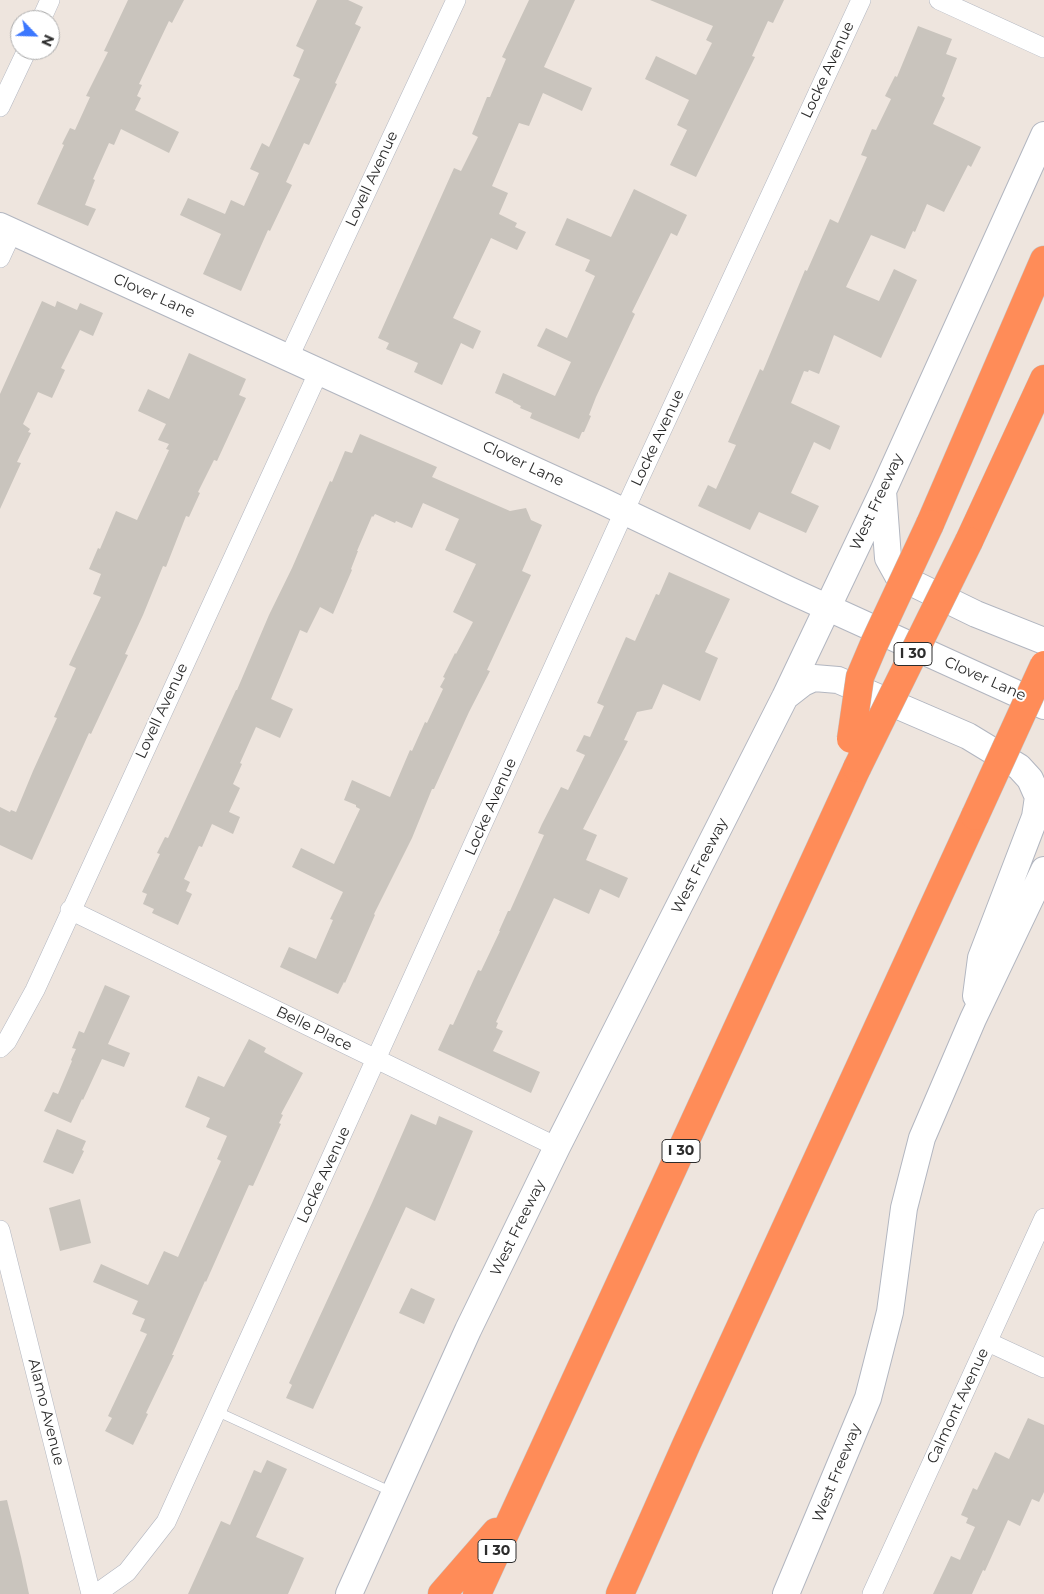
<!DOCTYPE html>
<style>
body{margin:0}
#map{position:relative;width:1044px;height:1594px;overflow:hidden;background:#eee5de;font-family:Montserrat,sans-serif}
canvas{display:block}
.north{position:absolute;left:10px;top:10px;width:50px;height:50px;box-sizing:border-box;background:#fff;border:1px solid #ababab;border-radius:50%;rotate:114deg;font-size:14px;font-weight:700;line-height:20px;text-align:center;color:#2c2c2c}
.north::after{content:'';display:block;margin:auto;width:18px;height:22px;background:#3c77fe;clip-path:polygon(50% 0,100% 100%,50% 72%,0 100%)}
</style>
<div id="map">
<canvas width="1044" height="1594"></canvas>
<div class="north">N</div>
</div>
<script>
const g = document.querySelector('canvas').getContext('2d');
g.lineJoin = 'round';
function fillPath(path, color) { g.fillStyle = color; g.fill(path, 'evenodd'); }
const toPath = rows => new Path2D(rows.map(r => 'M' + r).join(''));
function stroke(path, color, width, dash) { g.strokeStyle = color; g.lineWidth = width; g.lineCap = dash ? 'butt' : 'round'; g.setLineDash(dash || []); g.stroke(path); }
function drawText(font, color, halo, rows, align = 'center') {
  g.font = font + ' Montserrat,sans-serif'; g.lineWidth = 4; g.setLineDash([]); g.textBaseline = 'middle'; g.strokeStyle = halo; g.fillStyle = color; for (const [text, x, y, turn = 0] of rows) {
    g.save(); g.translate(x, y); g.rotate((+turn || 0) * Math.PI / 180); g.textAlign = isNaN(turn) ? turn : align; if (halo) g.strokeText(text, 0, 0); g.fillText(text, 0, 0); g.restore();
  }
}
fillPath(toPath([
 [128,0,184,0,172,23,169,21,139,84,142,85,137,96,141,98,135,110,179,132,169,153,121,129,114,145,109,143,93,179,95,180,85,205,96,209,88,226,37,204,64,145,62,144,70,128,75,130,90,97,86,96,108,52,104,51],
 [317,0,348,0,363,7,355,24,361,27,335,83,337,84,309,145,304,143,286,182,292,185,270,231,268,230,241,291,203,274,221,234,180,215,188,198,225,214,231,200,244,206,259,173,250,169,262,143,269,147,300,79,293,76,304,50,296,46],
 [529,0,575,0,544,67,592,88,582,111,543,93,529,126,519,123,492,186,508,193,499,214,517,223,515,227,526,232,517,250,491,238,453,318,481,331,473,349,461,343,442,385,414,372,418,363,386,349,389,343,378,338,454,168,461,171,478,137,472,134,487,97,490,97,506,59,502,57],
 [650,0,784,0,773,23,768,21,752,56,755,57,696,177,670,165,687,130,677,125,689,100,645,79,656,56,696,75,712,43,706,40,713,26],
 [918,26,952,39,946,54,957,58,942,96,945,98,933,124,981,147,971,167,968,165,944,212,927,204,915,232,913,231,905,249,871,235,846,287,879,301,894,269,917,280,881,358,834,335,819,374,809,370,808,372,804,371,791,403,840,426,830,450,814,442,791,493,819,506,806,533,759,512,750,530,698,506,708,485,716,489,736,445,728,442,760,369,763,371,805,270,807,271,830,219,838,223,867,157,861,155,872,129,876,130,891,99,885,96,895,76,897,77],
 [634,189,687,215,677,236,671,233,632,312,635,314,596,397,589,415,591,416,584,432,582,432,579,439,530,418,532,413,520,408,521,406,513,402,513,401,495,393,503,373,555,396,571,362,537,346,546,328,567,338,595,276,585,271,590,260,555,245,567,218,611,237],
 [42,301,55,307,57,301,77,310,80,303,103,313,93,336,80,330,61,368,65,370,52,398,38,392,23,424,30,429,28,432,31,433,17,462,21,463,0,509,0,394],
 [189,353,246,379,239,395,246,398,217,461,214,460,198,492,200,493,189,517,186,516,166,567,163,566,143,615,125,654,128,655,91,734,89,733,32,860,0,845,0,807,10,812,11,810,16,812,33,771,57,718,54,717,76,668,69,665,101,597,93,594,101,574,89,569,98,548,100,549,116,511,137,520,169,450,166,449,169,444,158,440,166,424,138,411,148,389,169,399],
 [360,434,437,467,432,477,510,511,526,508,531,520,542,525,522,571,531,575,487,670,490,671,469,712,434,789,432,789,412,838,374,914,375,915,345,983,344,982,338,994,280,967,289,947,316,959,333,920,330,919,343,892,292,867,301,848,334,864,360,809,356,807,356,805,344,800,352,780,390,797,410,750,412,751,425,722,427,723,443,689,440,687,445,678,443,677,455,653,456,654,473,622,453,612,476,564,445,550,459,519,423,503,412,528,396,521,395,523,375,514,373,517,372,516,357,551,358,551,351,569,352,570,333,614,320,607,307,633,300,630,271,699,293,709,280,738,256,727,240,763,242,764,233,784,240,788,229,812,240,817,233,834,212,824,202,847,199,846,184,879,190,882,186,891,192,894,178,925,152,913,154,909,143,904,147,894,142,892,160,854,157,853,165,837,168,838,236,690,237,690,269,615,292,568,330,481,332,482,345,451,352,453],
 [669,572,730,599,705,652,718,658,700,701,663,684,652,709,637,712,624,740,628,741,583,829,597,835,586,860,628,878,619,898,600,889,589,914,554,898,496,1022,498,1023,496,1028,503,1031,493,1051,540,1072,531,1093,438,1050,450,1024,453,1025,478,970,481,971,500,931,499,931,508,911,510,911,544,835,538,833,542,824,561,787,568,790,585,755,576,751,584,735,590,737,604,706,597,703,626,637,635,641,656,594,659,595],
 [105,985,130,996,108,1044,130,1053,124,1067,102,1059,83,1100,82,1099,71,1123,44,1111,53,1092,58,1094,72,1061,71,1060,76,1049,72,1048,79,1031,84,1033],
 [249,1039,266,1048,264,1052,303,1073,281,1114,283,1115,279,1123,281,1124,258,1175,253,1186,249,1185,206,1282,205,1281,172,1355,174,1355,146,1413,148,1414,133,1445,105,1431,112,1418,108,1416,147,1334,140,1331,145,1319,132,1314,138,1301,93,1282,101,1264,148,1285,164,1251,178,1257,221,1161,217,1159,227,1136,206,1127,210,1118,185,1107,198,1076,224,1087],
 [411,1114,436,1125,439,1116,473,1131,435,1221,406,1207,313,1409,286,1398,292,1385,289,1383,372,1203],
 [57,1129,86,1141,82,1150,84,1151,73,1174,43,1162],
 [80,1199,91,1243,60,1251,49,1208],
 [411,1288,435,1299,424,1324,399,1313],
 [1028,1418,1044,1425,1044,1492,1039,1502,1032,1499,1020,1526,1008,1520,985,1571,983,1570,972,1594,933,1594,951,1556,960,1560,975,1527,966,1523,968,1518,961,1515,973,1488,977,1490,995,1452,1009,1459],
 [267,1460,287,1469,256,1537,304,1558,288,1594,188,1594,221,1521,230,1525,254,1470,261,1473],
 [7,1500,21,1557,29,1594,0,1594,0,1501]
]), '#c9c4bd');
const lane = toPath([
 [216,1411,392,1492]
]);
const street = toPath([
 [939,0,1044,48],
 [41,20,50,0],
 [0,107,27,50],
 [0,258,12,232],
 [289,357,456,0],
 [70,910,557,1147],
 [0,1048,7,1041,35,990,319,371],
 [0,1230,91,1594],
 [988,1342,1044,1368],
 [96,1594,127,1572,166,1522,633,492,861,0],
 [872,1594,1044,1218]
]);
const secondary = toPath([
 [0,226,600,500,789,590,1044,706],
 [883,491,888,558,898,576,976,614,1044,641],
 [785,697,803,683,814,678,838,680,968,736,1019,767,1030,779,1038,797,1035,817,981,958,976,996],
 [349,1594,468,1330,557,1147,785,697,883,491,1044,135],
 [786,1594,868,1398,890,1312,904,1208,922,1138,973,1019,1044,870]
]);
const highway = toPath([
 [930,524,1044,260],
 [969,541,1044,379],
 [442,1594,496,1532],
 [477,1594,857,768],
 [620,1594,687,1443,975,816]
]);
stroke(lane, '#b2b6c0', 10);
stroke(street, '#b2b6c0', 20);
stroke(secondary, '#b2b6c0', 28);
stroke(highway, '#c4c4c4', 29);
stroke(lane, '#fff', 9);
stroke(street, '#fff', 19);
stroke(secondary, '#fff', 26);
stroke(highway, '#ff8c58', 28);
const highwayBridge = toPath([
 [851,739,860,677,874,644,930,524],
 [857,768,969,541],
 [975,816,1044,665]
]);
stroke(highwayBridge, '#c4c4c4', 29, []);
stroke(highwayBridge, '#ff8c58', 28);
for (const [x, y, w] of [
 [913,654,38],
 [681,1151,38],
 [497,1551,38]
]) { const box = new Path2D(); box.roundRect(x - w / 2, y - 11.5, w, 23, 4); g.fillStyle = '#fff'; g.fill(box); stroke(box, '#2c2c2c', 1); }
drawText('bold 14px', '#2c2c2c', null, [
 ["I 30",913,654],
 ["I 30",681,1151],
 ["I 30",497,1551]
]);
drawText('15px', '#2c2c2c', '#fff', [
 ["Locke Avenue",828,70,-65],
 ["Lovell Avenue",372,179,-65],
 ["Clover Lane",154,296,24],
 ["Locke Avenue",658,438,-65],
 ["Clover Lane",523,464,25],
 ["West Freeway",877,502,-65],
 ["Clover Lane",985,679,24],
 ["Lovell Avenue",162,711,-65],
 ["Locke Avenue",491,807,-66],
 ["West Freeway",700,866,-63],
 ["Belle Place",314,1029,26],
 ["Locke Avenue",324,1175,-65],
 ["West Freeway",518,1228,-64],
 ["Calmont Avenue",958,1406,-65],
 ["Alamo Avenue",46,1412,76],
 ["West Freeway",837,1473,-68]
]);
</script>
